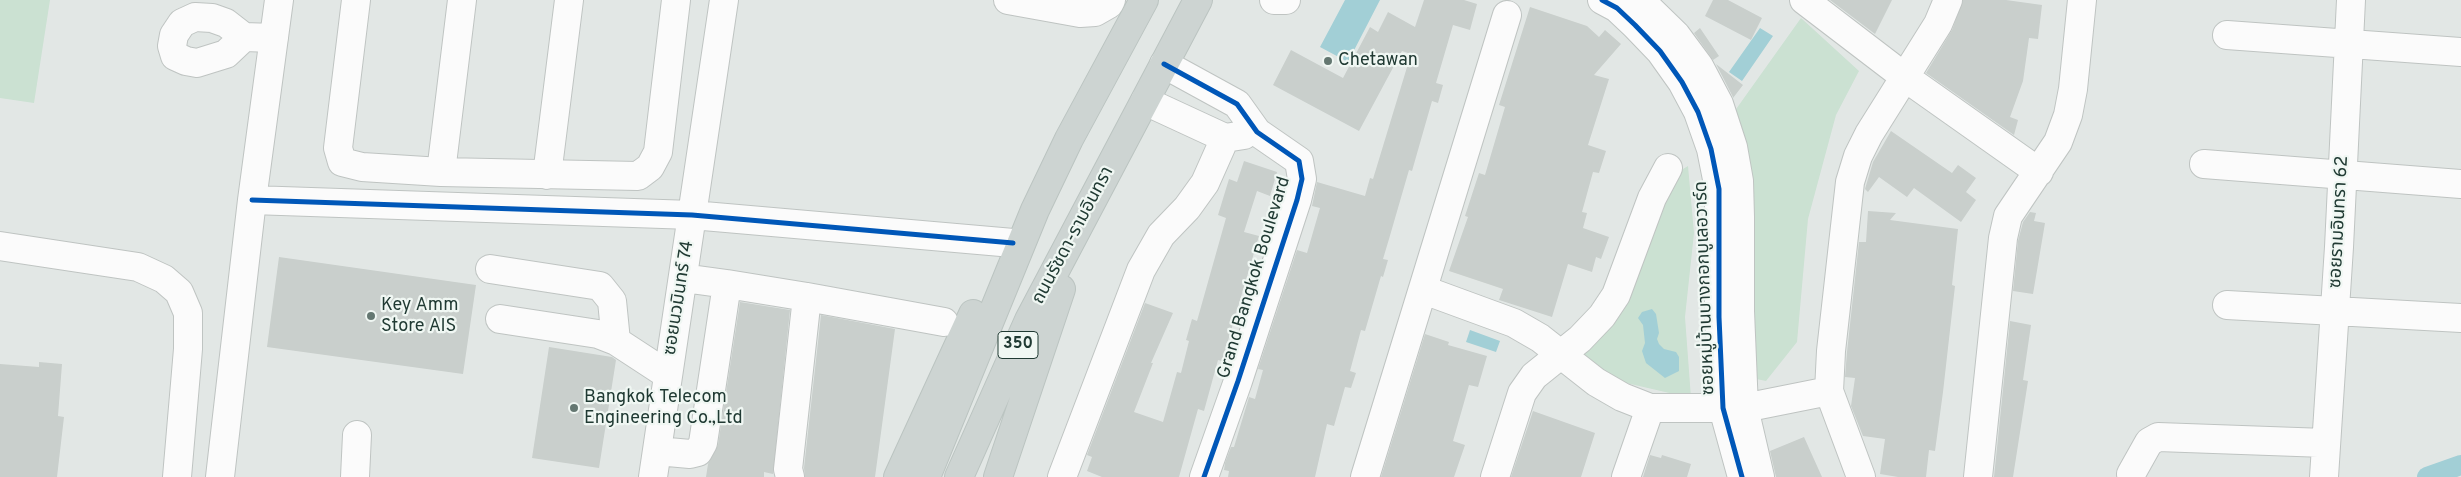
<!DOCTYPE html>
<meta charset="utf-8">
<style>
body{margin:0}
canvas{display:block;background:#e2e7e5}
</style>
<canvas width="2461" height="477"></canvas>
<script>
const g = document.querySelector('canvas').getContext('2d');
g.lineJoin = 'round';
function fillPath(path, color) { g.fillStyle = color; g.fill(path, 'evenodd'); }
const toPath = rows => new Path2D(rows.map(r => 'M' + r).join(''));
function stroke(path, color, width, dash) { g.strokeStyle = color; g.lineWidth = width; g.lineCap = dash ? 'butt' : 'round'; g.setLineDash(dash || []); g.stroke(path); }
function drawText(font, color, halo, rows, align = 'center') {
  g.font = font + ' Overpass,"Noto Sans Thai",sans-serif'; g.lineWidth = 4.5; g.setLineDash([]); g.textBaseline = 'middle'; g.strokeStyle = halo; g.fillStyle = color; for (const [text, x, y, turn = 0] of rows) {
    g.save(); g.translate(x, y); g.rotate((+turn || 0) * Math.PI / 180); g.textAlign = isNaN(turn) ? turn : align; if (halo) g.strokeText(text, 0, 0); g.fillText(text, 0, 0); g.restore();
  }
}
fillPath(toPath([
 [0,0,50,0,34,103,0,98],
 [1801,18,1859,71,1836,115,1808,219,1797,342,1766,381,1747,377,1729,119],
 [1688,166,1694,233,1685,317,1691,398,1622,382,1568,353,1673,175]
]), '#cbe1d2');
fillPath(toPath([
 [1345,0,1380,0,1348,62,1320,47],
 [1760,28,1773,36,1742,81,1729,72],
 [1652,309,1656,314,1659,333,1657,339,1659,344,1664,349,1676,352,1679,357,1679,371,1665,378,1646,363,1642,351,1645,343,1643,325,1638,318,1642,312],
 [1470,330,1500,341,1496,352,1466,342]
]), '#a2cfd6');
stroke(toPath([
 [2427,477,2461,465]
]), '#a2cfd6', 20);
fillPath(toPath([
 [1424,0,1464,0,1477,4,1470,30,1453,25,1436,83,1443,85,1438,103,1432,101,1412,171,1409,170,1389,239,1383,259,1388,260,1383,277,1381,276,1365,331,1361,330,1350,371,1356,373,1351,388,1345,387,1334,426,1327,424,1315,477,1228,477,1229,471,1224,470,1225,463,1231,447,1234,447,1249,397,1255,399,1263,370,1258,369,1297,250,1307,253,1320,208,1312,206,1317,182,1365,196,1370,178,1373,179,1411,54,1402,51,1359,131,1273,85,1291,50,1343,78,1370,27,1378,32,1388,12,1415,27],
 [1713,0,1728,0,1762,18,1751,40,1705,16],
 [1830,0,1892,0,1875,34],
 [1963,0,2006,0,2042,5,2038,39,2029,38,2023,81,2010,117,2018,120,2014,135,1926,73,1952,30],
 [1530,7,1587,26,1599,37,1605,30,1621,44,1594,75,1609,79,1588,145,1606,151,1599,173,1593,172,1582,212,1587,213,1583,228,1609,237,1601,259,1596,257,1592,272,1568,264,1552,317,1499,300,1503,289,1449,271,1468,217,1465,216,1479,173,1485,175,1505,107,1499,105],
 [1700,28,1719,56,1713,60,1694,33],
 [1716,64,1743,85,1733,98,1733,97],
 [1891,131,1952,173,1958,165,1976,178,1966,192,1976,200,1961,222,1914,188,1907,197,1879,177,1868,192,1865,189,1873,162],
 [1244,161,1277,172,1270,196,1257,191,1244,232,1259,236,1222,361,1218,360,1204,411,1198,409,1179,477,1102,477,1087,471,1092,457,1087,455,1145,303,1173,313,1151,363,1153,363,1134,412,1163,422,1177,372,1181,373,1189,341,1186,340,1192,319,1197,321,1226,218,1218,215,1229,179,1237,182],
 [1868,211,1896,213,1890,220,1958,229,1952,285,1955,286,1943,392,1935,451,1929,450,1926,477,1898,477,1880,474,1885,439,1863,436,1851,406,1855,378,1845,377,1847,352,1859,242,1866,242],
 [2030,212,2036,213,2034,221,2045,223,2033,294,2013,291,2018,241,2023,222],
 [279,257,476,285,463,374,267,347],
 [740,302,790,310,773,474,764,472,764,477,706,477,708,464,718,445],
 [821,315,895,329,875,477,805,477,804,468],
 [2010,321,2031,325,2023,380,2028,381,2013,477,1994,477],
 [1425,334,1449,342,1448,345,1487,356,1478,387,1469,385,1453,441,1465,445,1454,477,1381,477],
 [549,347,612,357,616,360,599,468,532,458],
 [39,362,62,364,58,416,64,417,57,477,0,477,0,364,39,367],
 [1533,411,1595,433,1581,477,1511,477],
 [1804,437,1822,477,1776,477,1770,451],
 [1650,455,1661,458,1662,455,1691,464,1687,477,1643,477]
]), '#c9cfcc');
const minor = toPath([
 [356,0,338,148,342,162,362,167,441,172,638,176,650,167,658,152,676,0],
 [1008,0,1080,13,1095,12,1109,4,1111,0],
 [1274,0,1286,0],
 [1602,0,1617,8,1635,25,1660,51,1682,82,1698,112,1711,149,1719,189,1719,317,1723,408,1742,477],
 [1640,0,1676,35,1699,66,1719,104,1733,147,1739,181,1740,217,1740,311,1744,408,1760,477],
 [1804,0,1906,78,2039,172],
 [2227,35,2461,52],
 [244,37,226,54,197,63,186,61,175,56,172,46,174,35,182,23,195,17,212,18,226,23,244,37,274,38],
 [1164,64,1237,104,1257,132,1299,161,1302,179,1297,200,1238,381,1204,477],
 [1145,101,1225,138,1244,135],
 [2204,164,2461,184],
 [441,172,462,0],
 [547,175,569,0],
 [252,200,692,215,1013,243],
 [0,246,138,267,164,279,179,292,188,313,188,349,177,477],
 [490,269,600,286,612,301,616,341],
 [683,278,727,284],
 [1424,290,1514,323,1540,338,1596,382,1622,397,1650,408,1744,408,1829,391],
 [2227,305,2461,318],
 [500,319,598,334,616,341,668,375],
 [657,451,690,454,698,452,703,443,727,284,807,297],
 [2131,474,2149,442,2158,437,2325,443],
 [220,477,252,200,279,0],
 [355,477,357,435],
 [653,477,724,0],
 [790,477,788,469,807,297,944,322],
 [1062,477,1141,270,1161,235,1187,208,1205,183,1225,138],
 [1365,477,1507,15],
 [1495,477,1522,393,1534,376,1580,339,1602,316,1616,295,1652,198,1668,168],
 [1626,477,1650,408],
 [1861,477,1829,391,1831,351,1850,182,1858,156,1869,134,1938,24,1948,0],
 [1978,477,2003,238,2008,216,2058,142,2068,115,2073,89,2082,0],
 [2324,477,2339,247,2351,0]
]);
const major = toPath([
 [898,477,973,314],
 [926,477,1035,210,1069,139,1144,0],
 [959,477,1029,320,1198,0],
 [998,477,1061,289]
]);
stroke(minor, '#bfc4c2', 30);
stroke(major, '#bbc4c1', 30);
stroke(minor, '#fbfbfb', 28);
stroke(major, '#cdd4d2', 28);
stroke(toPath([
 [1602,0,1617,8,1635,25,1660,51,1682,82,1698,112,1711,149,1719,189,1719,317,1723,408,1742,477],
 [1164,64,1237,104,1257,132,1299,161,1302,179,1297,200,1238,381,1204,477],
 [252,200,692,215,1013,243]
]), '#0057b8', 5);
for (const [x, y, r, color] of [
 [1328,61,5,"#647771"],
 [371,316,5,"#647771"],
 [574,408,5,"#647771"]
]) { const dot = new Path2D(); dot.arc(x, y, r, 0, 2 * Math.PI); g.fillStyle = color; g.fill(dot); stroke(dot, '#f0f7f3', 2); }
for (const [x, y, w] of [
 [1018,345,40]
]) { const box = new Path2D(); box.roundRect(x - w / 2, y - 13.5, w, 27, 4); g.fillStyle = '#f0f7f3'; g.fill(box); stroke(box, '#203a33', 1); }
drawText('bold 16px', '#203a33', null, [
 ["350",1018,345]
]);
drawText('18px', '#203a33', '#f0f7f3', [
 ["Chetawan",1338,61],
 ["Key Amm",381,306],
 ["Store AIS",381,327],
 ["Bangkok Telecom",584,398],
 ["Engineering Co.,Ltd",584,419]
], 'left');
drawText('18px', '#203a33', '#f0f7f3', [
 ["ซอยรามอินทรา 62",2340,222,-87],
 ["ถนนรัชดา-รามอินทรา",1074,236,-62],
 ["Grand Bangkok Boulevard",1255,278,-73],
 ["ซอยหมู่บ้านบางกอกบูเลอวาร์ด",1706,288,-92],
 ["ซอยนวมินทร์ 74",680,298,-81]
]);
</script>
